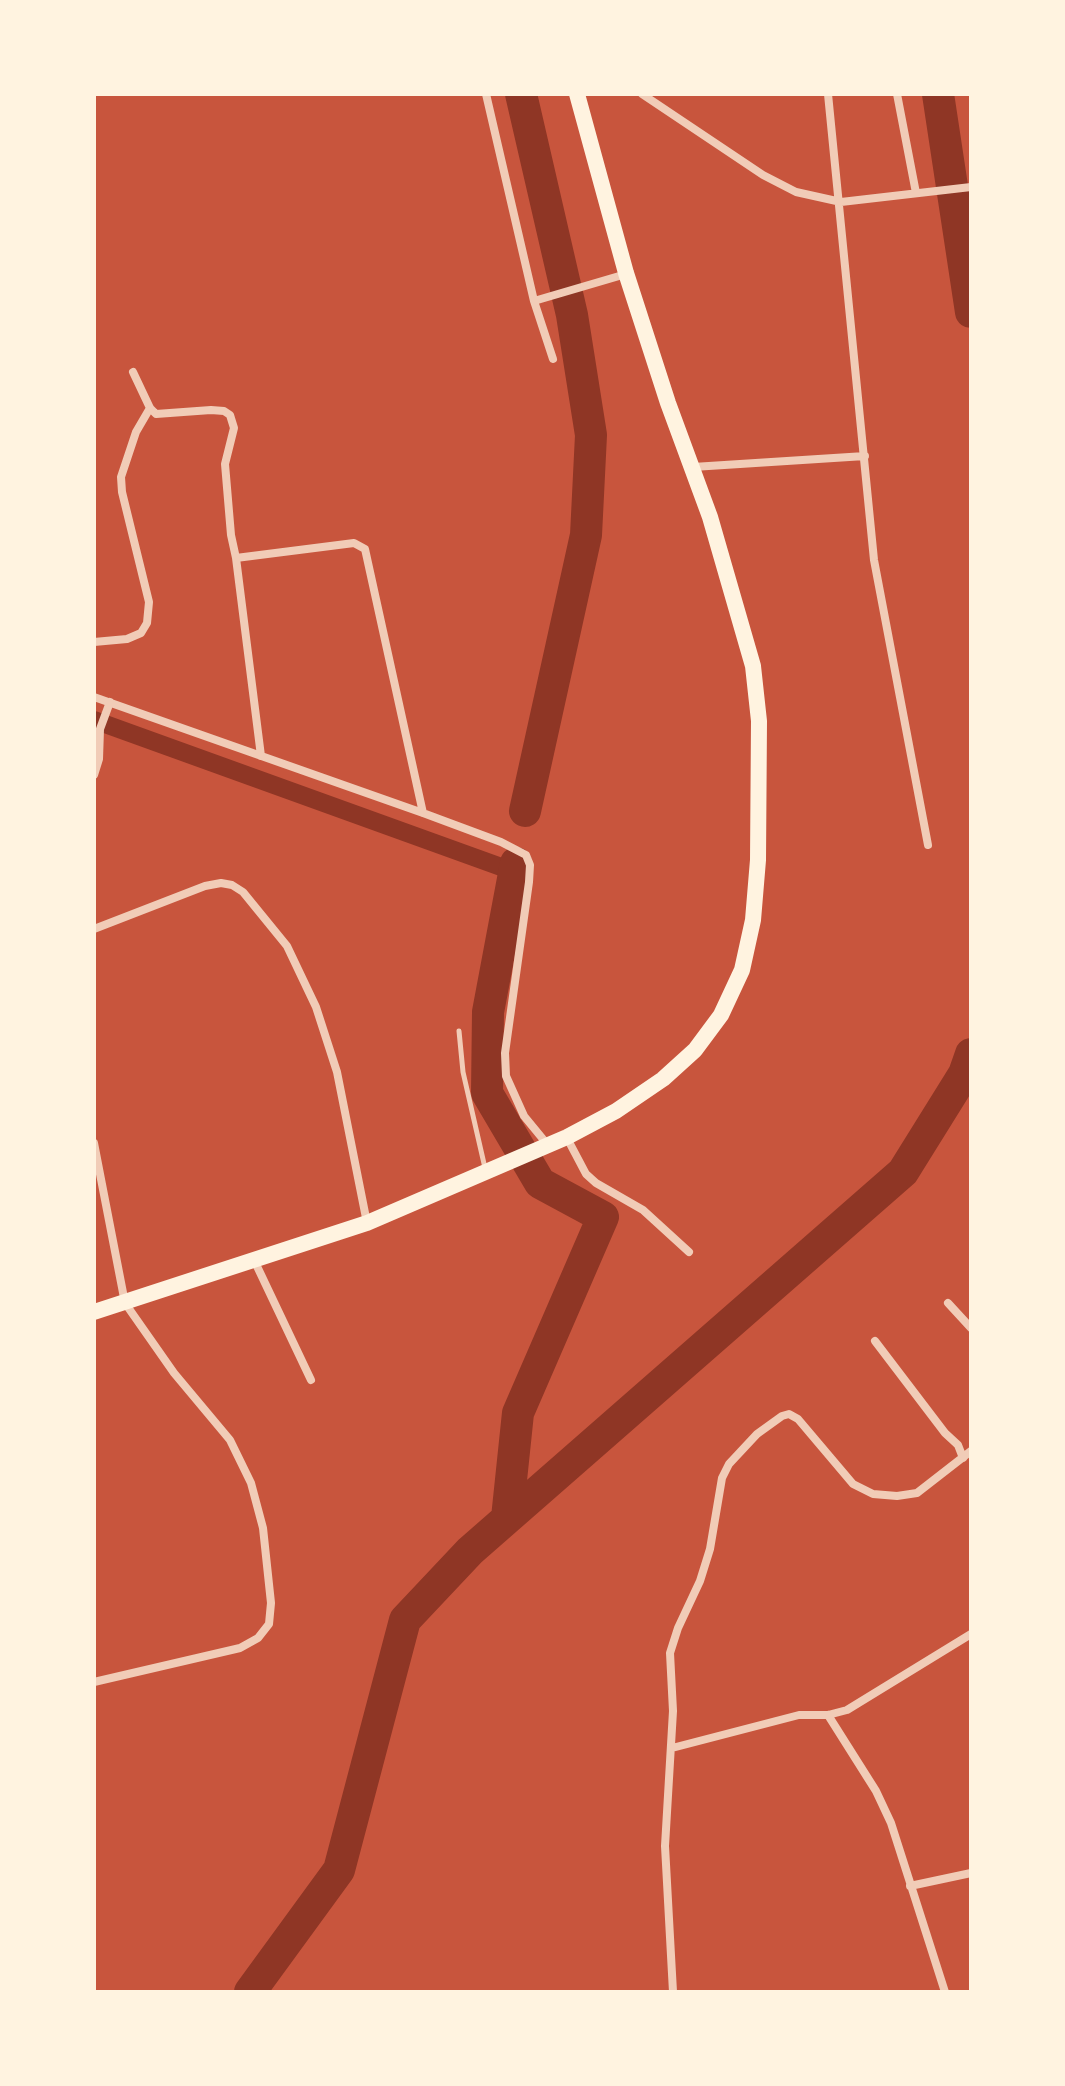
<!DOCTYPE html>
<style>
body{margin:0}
#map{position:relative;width:1065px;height:2086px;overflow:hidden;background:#c8553d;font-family:"PT Serif",serif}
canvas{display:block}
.frame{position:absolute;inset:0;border:96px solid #fff3e0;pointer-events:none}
</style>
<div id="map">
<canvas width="1065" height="2086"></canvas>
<div class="frame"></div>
</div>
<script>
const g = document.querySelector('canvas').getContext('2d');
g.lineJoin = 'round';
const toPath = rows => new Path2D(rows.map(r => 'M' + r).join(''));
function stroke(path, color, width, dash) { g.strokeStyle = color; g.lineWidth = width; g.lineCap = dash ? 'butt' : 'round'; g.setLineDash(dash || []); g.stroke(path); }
stroke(toPath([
 [94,720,515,872]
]), '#8f3625', 18);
stroke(toPath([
 [521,94,572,315,591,435,586,535,525,811],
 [938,94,971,312],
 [507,1518,518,1413,603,1217,540,1183,487,1093,488,1012,516,863],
 [250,1992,339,1870,405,1620,470,1551,903,1172,964,1074,971,1054]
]), '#8f3625', 32);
stroke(toPath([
 [459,1031,463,1072,485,1168]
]), '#f1ccb7', 5);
stroke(toPath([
 [486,94,534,301,553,359],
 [642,94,763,175,796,192,841,202,971,187],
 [828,94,874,560,928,845],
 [897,94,916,193],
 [534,301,626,274],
 [133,372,150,408,156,414,211,410,224,411,230,415,234,428,225,464,231,535,236,558,354,543,365,549,423,813],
 [693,467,865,456],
 [236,558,261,756],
 [94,642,127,639,141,633,147,623,149,602,122,492,121,477,136,432,150,408],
 [94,697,423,813,501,842,526,855,530,865,529,882,505,1053,506,1076,524,1116,547,1144],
 [94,775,99,759,100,729,110,702],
 [94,929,205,886,221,883,232,885,243,892,287,946,316,1007,337,1072,367,1223],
 [567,1138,586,1174,596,1183,643,1210,689,1252],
 [94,1143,125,1303,174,1373,230,1440,251,1483,263,1528,271,1603,269,1624,258,1638,240,1648,94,1682],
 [255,1262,311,1380],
 [948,1303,971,1328],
 [875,1341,945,1433,958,1445,963,1458],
 [828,1715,876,1791,891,1823,945,1992],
 [672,1748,799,1715,828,1715,847,1710,971,1634],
 [910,1886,971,1873],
 [673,1992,665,1846,673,1711,670,1653,678,1628,700,1581,710,1549,722,1478,729,1464,757,1434,782,1416,789,1414,798,1419,853,1484,873,1494,897,1496,917,1493,971,1451]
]), '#f1ccb7', 8);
stroke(toPath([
 [94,1312,367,1223,567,1137,616,1111,663,1079,695,1050,721,1015,742,970,753,920,758,860,759,721,753,666,710,517,668,403,626,273,577,94]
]), '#fff3e0', 16);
</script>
